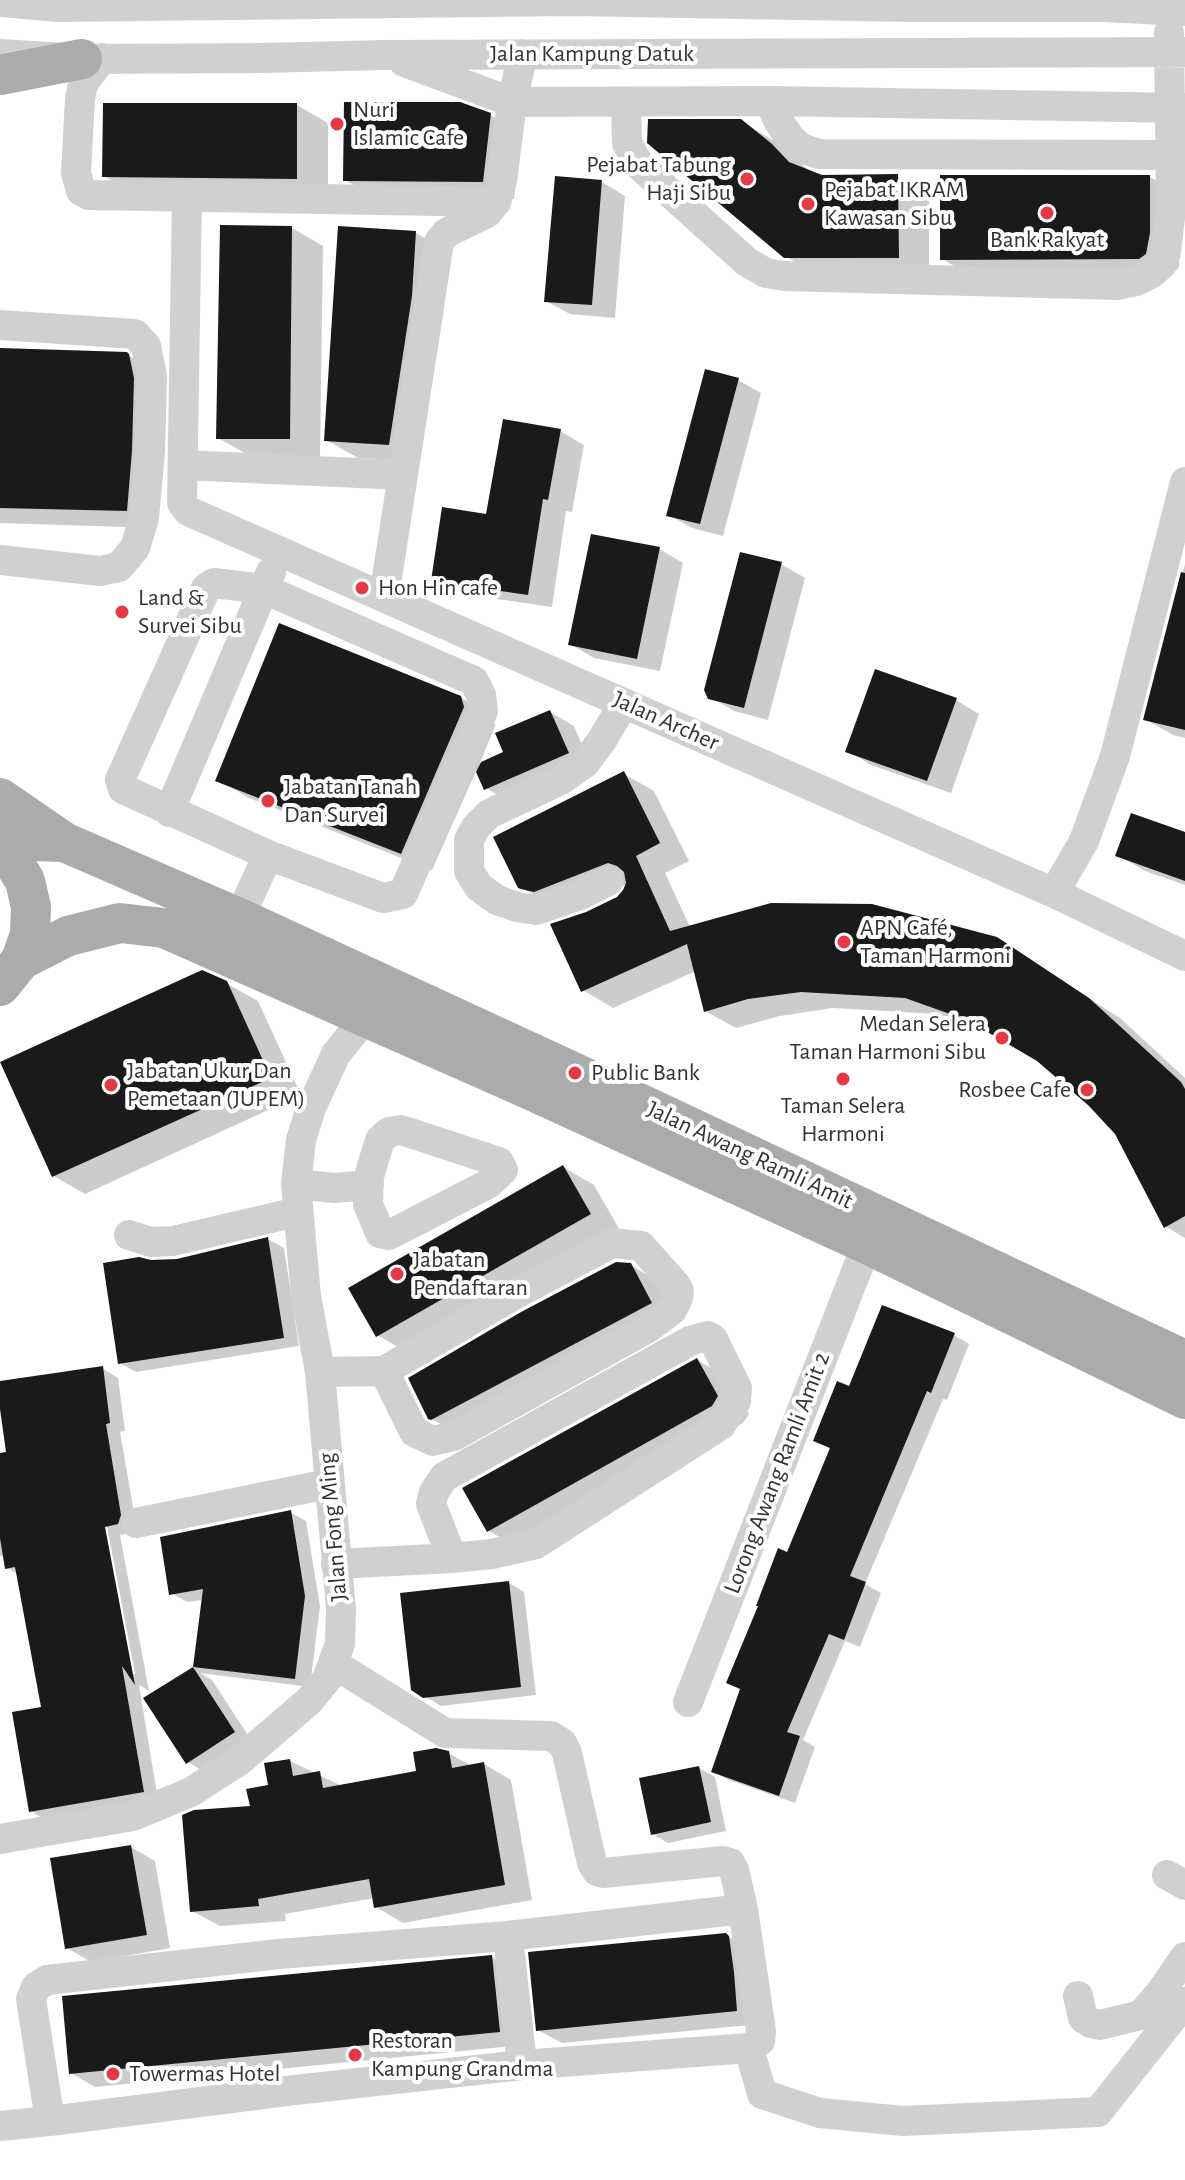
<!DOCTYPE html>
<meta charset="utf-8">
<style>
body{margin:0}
canvas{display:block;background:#fff}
</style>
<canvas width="1185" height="2180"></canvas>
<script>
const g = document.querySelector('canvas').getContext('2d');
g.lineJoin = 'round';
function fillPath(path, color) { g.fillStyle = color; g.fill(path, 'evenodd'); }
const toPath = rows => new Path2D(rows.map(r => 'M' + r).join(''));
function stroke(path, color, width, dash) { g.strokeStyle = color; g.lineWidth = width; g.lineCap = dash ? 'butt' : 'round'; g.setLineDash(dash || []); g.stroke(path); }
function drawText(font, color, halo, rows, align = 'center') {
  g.font = font + ' "Alegreya Sans",sans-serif'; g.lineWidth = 8; g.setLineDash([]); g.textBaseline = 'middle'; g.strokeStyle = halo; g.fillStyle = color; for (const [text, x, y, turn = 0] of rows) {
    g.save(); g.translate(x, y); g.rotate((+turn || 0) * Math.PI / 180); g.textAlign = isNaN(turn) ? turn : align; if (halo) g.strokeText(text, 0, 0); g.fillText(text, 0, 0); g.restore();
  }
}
fillPath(toPath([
 [297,105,328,123,328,196,135,194,104,176],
 [490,115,521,133,514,199,377,198,345,180],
 [741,121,773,140,812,173,821,177,897,176,929,194,929,275,817,274,785,256],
 [1150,177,1181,195,1179,267,1171,276,973,277,942,259],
 [602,182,625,196,615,318,570,314,546,301],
 [292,228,323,246,320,456,250,456,218,438],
 [416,233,447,251,443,314,420,461,358,458,326,440],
 [0,350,126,354,158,372,163,470,157,528,0,523],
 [738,380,761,393,723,536,692,528,669,515],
 [560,431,584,445,572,512,566,511,552,607,456,593,433,580],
 [659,549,683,563,660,671,594,658,570,644],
 [781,564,805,578,768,720,734,711,710,697],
 [1185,564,1185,738,1173,735,1145,719],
 [460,697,492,716,494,720,495,726,479,765,506,753,550,712,574,726,591,766,509,802,486,788,477,769,432,870,249,798,218,780],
 [956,700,979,714,951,793,871,765,848,751],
 [624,774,654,791,689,861,665,873,690,927,996,939,1120,1018,1185,1078,1185,1238,1165,1226,1117,1133,1089,1104,1039,1060,999,1037,937,1014,833,1008,780,1016,736,1028,705,1011,696,971,613,1008,583,990,618,898,627,884,566,908,551,905,520,887],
 [1185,834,1185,885,1145,871,1118,855],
 [226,983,258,1001,301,1095,85,1194,54,1176],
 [563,1167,594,1185,621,1232,409,1353,377,1335],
 [268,1239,284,1248,299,1346,136,1372,120,1363,151,1262,177,1261],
 [630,1265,662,1283,682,1321,463,1437,432,1419],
 [954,1335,969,1344,947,1400,943,1399,865,1584,881,1593,860,1647,845,1641,803,1740,815,1747,795,1803,729,1780,714,1772,788,1555,832,1450,816,1440,851,1389],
 [697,1360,728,1378,749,1414,743,1423,520,1549,489,1531],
 [102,1368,118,1378,125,1431,120,1432,136,1524,134,1532,120,1535,149,1691,139,1685,158,1800,46,1820,31,1811,44,1708,18,1574,7,1568,5,1555,0,1556,0,1455,8,1454,0,1383],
 [105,1516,135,1674,131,1674,101,1517],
 [290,1512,306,1521,320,1606,310,1687,200,1673,212,1680,253,1743,206,1773,188,1762,146,1699,195,1668,203,1600,187,1602,171,1593],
 [509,1583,524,1592,536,1695,441,1706,413,1689],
 [448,1753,472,1766,484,1764,511,1780,532,1900,403,1923,376,1907,374,1898,285,1914,286,1921,220,1926,192,1911,253,1807,290,1761,342,1786,419,1773],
 [699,1768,715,1777,726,1831,668,1843,653,1834],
 [131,1847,155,1861,170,1948,91,1962,67,1948],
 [725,1935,750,1949,760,2024,562,2043,538,2030],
 [492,1957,515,1971,523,2045,95,2087,71,2073]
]), '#0003');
fillPath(toPath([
 [344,102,460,102,491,113,483,182,343,181],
 [103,103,297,103,297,179,102,177],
 [648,119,741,119,772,144,789,162,822,175,898,174,899,258,784,258,647,143],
 [940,175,1150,175,1150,233,1146,254,1139,259,940,260],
 [555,176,602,180,592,305,544,302],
 [220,225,292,226,290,439,216,439],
 [338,226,416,231,412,296,389,445,324,441],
 [0,348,127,352,129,354,134,378,132,451,127,511,0,508],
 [705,369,739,378,700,524,666,516],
 [503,419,561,429,548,500,543,499,528,595,431,581,442,507,486,514],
 [591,534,660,547,637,659,568,645],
 [740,552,782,562,744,708,708,699,704,690],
 [1181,572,1185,573,1185,730,1143,720],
 [279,623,461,696,464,707,401,854,215,781],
 [875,669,957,698,927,781,845,752],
 [550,710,569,753,484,790,476,772,481,762,503,752,495,733],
 [624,771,660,843,636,856,670,931,771,903,872,904,997,937,1089,998,1181,1082,1185,1089,1185,1216,1164,1228,1115,1134,1088,1105,1037,1061,967,1020,905,998,801,992,748,999,704,1012,687,944,581,992,550,924,586,912,617,897,623,890,626,883,624,872,617,866,608,863,534,892,521,889,518,888,493,837],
 [1131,813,1185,832,1185,881,1115,856],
 [202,970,227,981,271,1078,52,1177,0,1062],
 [563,1165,591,1214,376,1337,348,1288],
 [268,1237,284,1338,118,1364,103,1263,139,1257,151,1260,177,1259],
 [616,1262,631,1263,652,1303,431,1420,428,1419,408,1378,521,1312],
 [882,1305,955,1333,931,1393,927,1391,850,1576,866,1582,844,1640,829,1634,787,1732,800,1736,779,1796,711,1772,740,1689,726,1683,758,1606,756,1606,778,1548,787,1552,830,1448,813,1441,837,1381,849,1386],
 [697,1358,718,1396,712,1406,487,1532,462,1488],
 [103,1366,110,1423,106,1424,121,1515,118,1524,105,1527,135,1685,122,1666,144,1792,29,1812,12,1712,41,1707,15,1567,5,1569,0,1538,0,1453,6,1452,0,1409,0,1381],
 [291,1510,305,1596,295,1679,193,1667,203,1589,169,1595,160,1537],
 [509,1581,521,1687,423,1698,411,1690,400,1593],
 [193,1667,235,1732,186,1764,143,1698],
 [436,1748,449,1751,452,1768,484,1762,505,1885,374,1908,369,1879,258,1899,259,1906,190,1912,182,1815,194,1810,250,1806,246,1789,268,1785,264,1763,290,1759,293,1776,320,1771,323,1788,416,1771,413,1752],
 [699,1766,711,1822,651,1835,639,1778],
 [131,1845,147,1935,65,1949,50,1858],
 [726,1933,729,1936,734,1972,737,2011,536,2031,528,1952],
 [492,1955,500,2032,69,2074,62,1996]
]), '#1a1a1a');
stroke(toPath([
 [0,2,59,7,572,1,912,7,1104,7,1185,11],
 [0,54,82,59,263,58,383,55,1185,52],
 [102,58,83,84,80,99,76,173,81,191,89,195,496,202],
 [404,62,512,102,769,101,1185,108],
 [769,101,779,122,791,139,801,148,819,154,1170,155],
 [626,103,627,143,639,165,747,262,766,273,785,276,1117,285,1136,281,1152,273,1162,264,1166,252,1171,209,1169,32],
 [187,197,182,503,188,511,1054,893,1185,956],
 [0,325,135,334,146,346,152,376,150,452,144,518,135,548,119,567,100,571,0,560],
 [183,465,403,475],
 [214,583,264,589,474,681,481,695,483,711,403,894,383,898,268,855,123,789,120,780,206,588,214,583],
 [384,597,439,242,446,233,487,213,496,202,502,181,512,102,523,54],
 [169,812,271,572],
 [608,881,580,895,536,910,517,907,497,900,479,887,469,871,469,840,476,827,489,814,561,780,585,763,602,740,624,703],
 [1054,893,1084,841,1115,756,1185,482],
 [239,918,268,855],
 [401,1130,499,1162,503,1170,488,1184,389,1235,380,1233,368,1204,369,1176,380,1140,389,1132,401,1130],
 [296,1184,334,1188,369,1185],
 [129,1235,151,1242,173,1241,297,1212],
 [320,1372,384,1371,514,1295,612,1243,641,1246,675,1284,679,1291,678,1298,672,1310,648,1328,454,1436,433,1441,414,1432,384,1371],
 [136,1523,328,1484],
 [336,1564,452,1558,492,1554,536,1544,721,1425,736,1401,737,1388,713,1339,708,1336,690,1341,444,1477,434,1492,431,1504,452,1558],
 [334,1664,445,1733,551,1736,562,1743,567,1753,592,1863,597,1871,603,1873,723,1861,730,1863,734,1870,743,1909],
 [688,1702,867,1244],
 [0,1839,133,1816,191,1792,239,1761,309,1701,327,1679,340,1644,341,1609,320,1372,306,1296,296,1184,301,1140,311,1108,336,1054,366,1017],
 [1167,1875,1185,1885],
 [508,1936,522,2065],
 [1078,1996,1083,2018,1091,2023,1100,2025,1141,2015,1160,1993,1185,1957],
 [749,2048,762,2094,820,2113,903,2121,1098,2112,1185,2002],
 [0,2126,50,2121,295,2090,522,2065,749,2048,760,2041,761,2031,743,1909,508,1936,279,1954,47,1980,36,1987,31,1999,50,2121]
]), '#d0d0d0', 30);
stroke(toPath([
 [0,75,82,59],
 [0,798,64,842],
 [0,840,64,842,239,918,575,1073,1185,1360],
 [0,848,11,858,25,881,31,907,30,934,21,960,0,986],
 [21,960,68,936,120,923,164,928,526,1088,867,1244,1185,1399]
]), '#ababab', 40);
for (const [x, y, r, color] of [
 [337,124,8,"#e63946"],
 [747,179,8,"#e63946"],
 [808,204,8,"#e63946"],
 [1047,213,8,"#e63946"],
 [362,588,8,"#e63946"],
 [122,612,8,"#e63946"],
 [268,801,8,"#e63946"],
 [844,942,8,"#e63946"],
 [1002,1038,8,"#e63946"],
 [575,1073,8,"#e63946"],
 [843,1079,8,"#e63946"],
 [111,1085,8,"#e63946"],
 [1087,1090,8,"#e63946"],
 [397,1274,8,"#e63946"],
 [355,2055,8,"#e63946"],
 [113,2074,8,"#e63946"]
]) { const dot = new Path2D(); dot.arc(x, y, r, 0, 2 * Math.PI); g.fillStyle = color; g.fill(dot); stroke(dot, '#fff', 3); }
drawText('24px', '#333', '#fff', [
 ["Jalan Kampung Datuk",592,54],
 ["Jalan Archer",666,721,24],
 ["Jalan Awang Ramli Amit",750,1155,25],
 ["Lorong Awang Ramli Amit 2",777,1473,-69],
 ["Jalan Fong Ming",333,1527,-95]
]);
drawText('24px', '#333', '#fff', [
 ["Nuri",353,110],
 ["Islamic Cafe",353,138],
 ["Pejabat Tabung",731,165,"right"],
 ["Haji Sibu",731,193,"right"],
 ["Pejabat IKRAM",824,190],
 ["Kawasan Sibu",824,218],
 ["Bank Rakyat",1047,240,"center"],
 ["Hon Hin cafe",378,588],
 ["Land &",138,598],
 ["Survei Sibu",138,626],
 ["Jabatan Tanah",284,787],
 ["Dan Survei",284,815],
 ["APN Café,",860,928],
 ["Taman Harmoni",860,956],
 ["Medan Selera",986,1024,"right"],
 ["Taman Harmoni Sibu",986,1052,"right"],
 ["Jabatan Ukur Dan",127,1071],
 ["Pemetaan (JUPEM)",127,1099],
 ["Public Bank",591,1073],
 ["Rosbee Cafe",1071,1090,"right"],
 ["Taman Selera",843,1106,"center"],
 ["Harmoni",843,1134,"center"],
 ["Jabatan",413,1260],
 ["Pendaftaran",413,1288],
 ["Restoran",371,2041],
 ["Kampung Grandma",371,2069],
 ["Towermas Hotel",129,2074]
], 'left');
</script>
